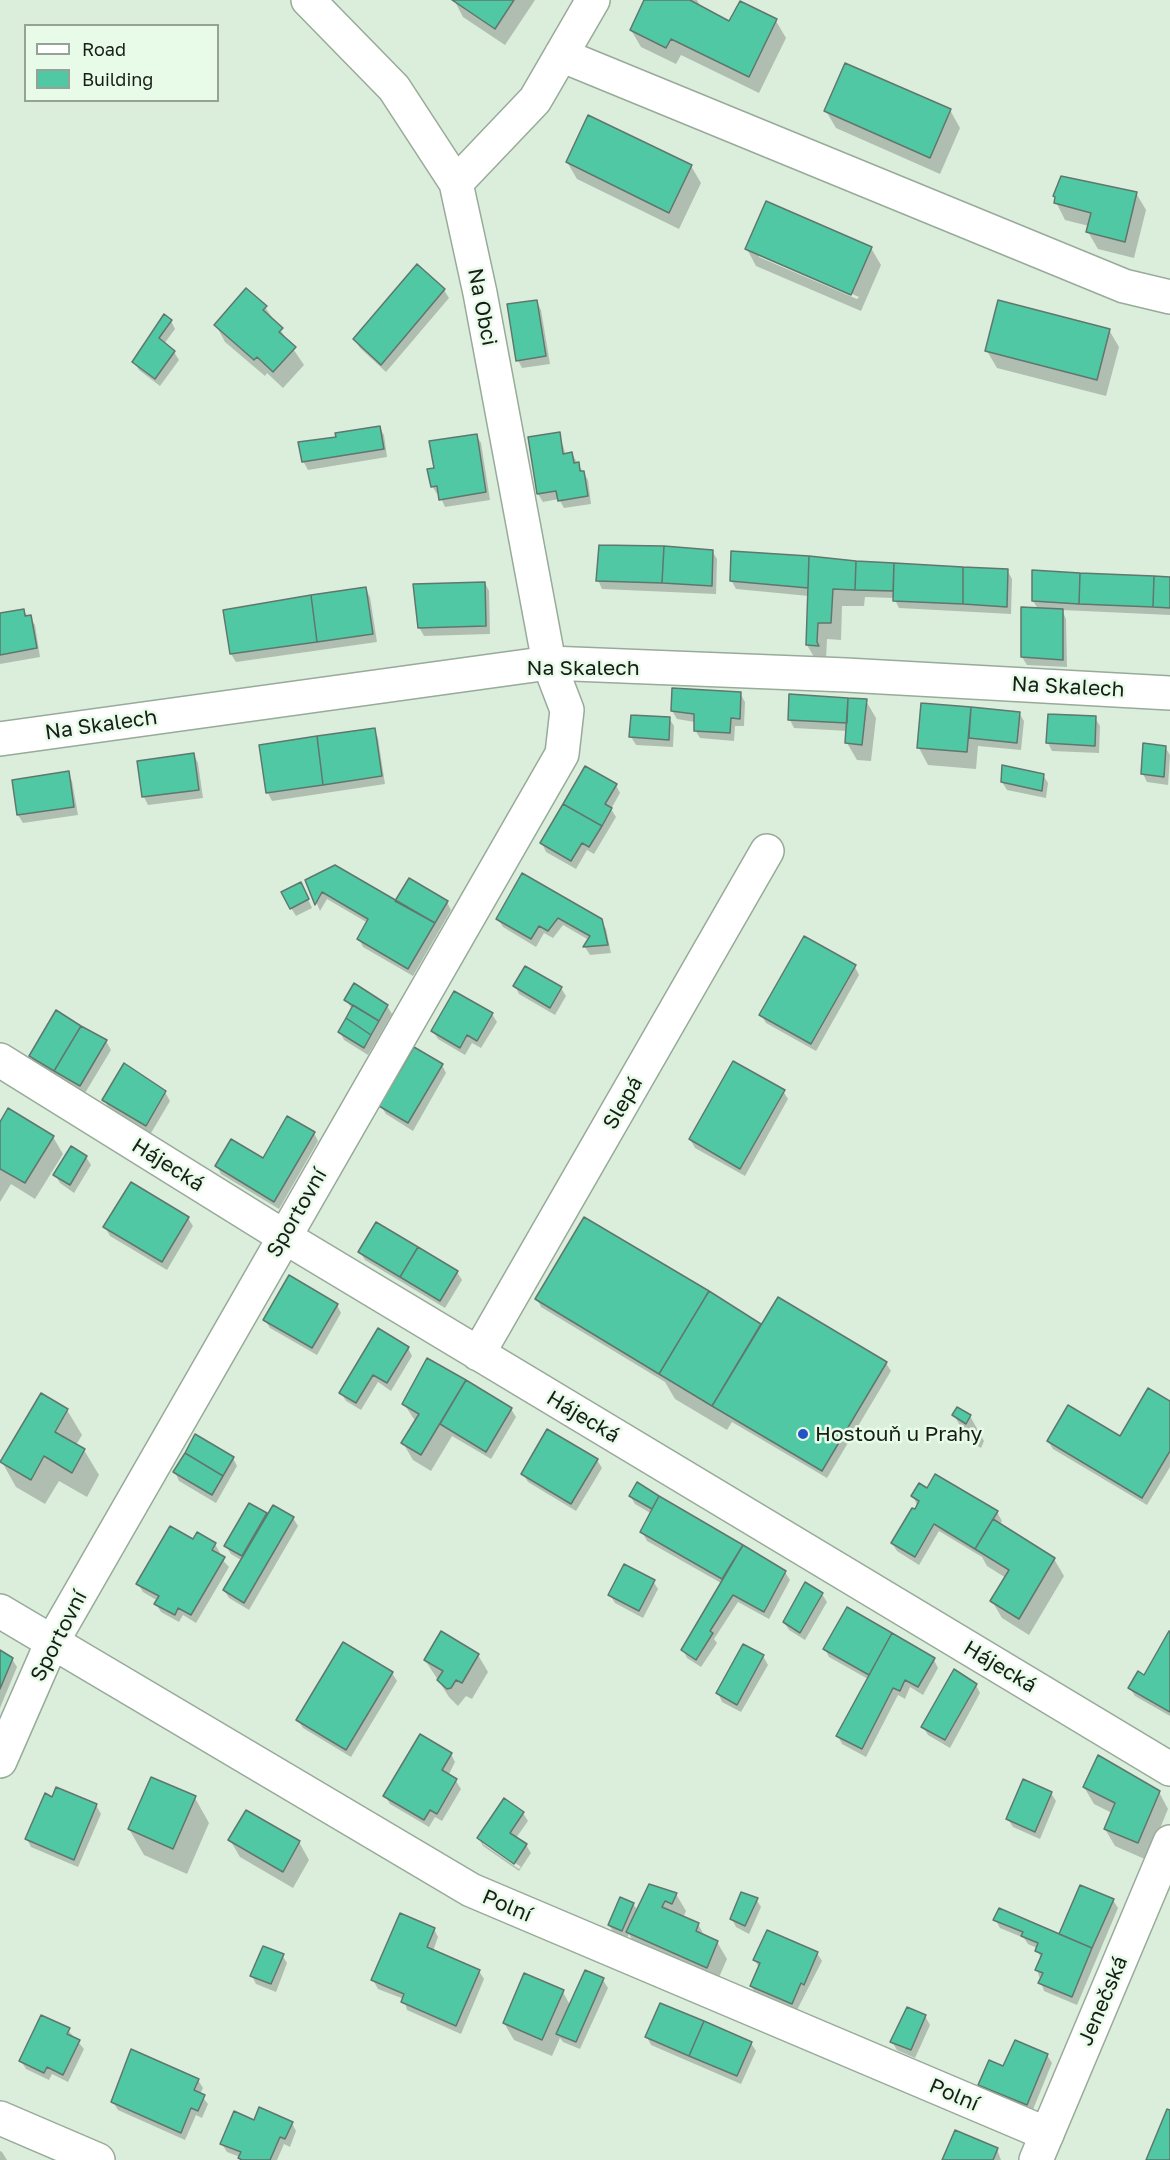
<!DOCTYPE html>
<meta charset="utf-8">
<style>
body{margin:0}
#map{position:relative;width:1170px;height:2160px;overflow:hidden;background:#dbeedc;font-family:"Golos Text",sans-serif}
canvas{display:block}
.legend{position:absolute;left:24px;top:24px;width:195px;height:78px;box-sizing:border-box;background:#e8fbe9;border:2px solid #94a395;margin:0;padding:8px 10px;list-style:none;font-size:18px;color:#171e17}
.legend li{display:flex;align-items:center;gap:12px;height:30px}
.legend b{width:30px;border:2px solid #94a395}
</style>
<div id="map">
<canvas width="1170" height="2160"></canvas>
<ul class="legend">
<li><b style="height:8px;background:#fff"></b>Road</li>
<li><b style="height:16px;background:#50c8a3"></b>Building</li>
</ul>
</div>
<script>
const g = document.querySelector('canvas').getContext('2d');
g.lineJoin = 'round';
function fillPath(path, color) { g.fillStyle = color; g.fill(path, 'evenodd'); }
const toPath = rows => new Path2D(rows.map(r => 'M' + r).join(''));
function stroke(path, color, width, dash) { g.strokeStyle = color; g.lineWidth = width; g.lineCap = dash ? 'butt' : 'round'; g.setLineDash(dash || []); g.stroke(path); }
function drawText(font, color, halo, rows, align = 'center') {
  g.font = font + ' "Golos Text",sans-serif'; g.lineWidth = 5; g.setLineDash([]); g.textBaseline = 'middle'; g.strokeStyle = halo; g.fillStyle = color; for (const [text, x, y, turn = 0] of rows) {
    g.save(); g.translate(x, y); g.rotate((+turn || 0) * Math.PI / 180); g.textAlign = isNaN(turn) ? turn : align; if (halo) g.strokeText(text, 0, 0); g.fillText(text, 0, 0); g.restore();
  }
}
fillPath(toPath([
 [454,0,535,0,505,45,463,17],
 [646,0,697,0,702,10,730,23,776,21,786,38,759,93,681,55,676,64,641,47,631,30],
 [950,110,960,128,940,174,836,128,826,111],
 [589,117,691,166,701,183,679,229,577,179,567,162],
 [1100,184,1136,193,1146,210,1134,258,1098,249,1088,232,1089,226,1065,220,1056,202,1099,187],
 [871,248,881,265,861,311,756,266,747,249],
 [759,253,859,297,857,299,759,257],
 [444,290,449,298,386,372,360,348,355,340],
 [537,302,541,310,550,364,522,368,518,360],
 [265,307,304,365,283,388,267,373,265,376,225,342,216,325],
 [171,321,175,329,164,344,174,352,179,360,160,386,139,370,134,362],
 [1109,330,1119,347,1106,396,997,368,987,351],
 [379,427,384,435,387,457,308,470,303,461,338,438],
 [559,434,566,455,572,454,588,480,591,504,564,508,559,499,543,502,538,494],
 [476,435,481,443,490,500,445,507,439,494,437,494,432,486,436,469],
 [712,551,717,559,716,594,602,589,598,580],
 [856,562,1007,570,1012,579,1011,614,899,608,894,598,865,597,864,606,842,606,841,640,827,639,826,660,817,662,807,645,809,596,736,589,731,580],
 [1170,577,1170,615,1062,610,1066,619,1067,667,1027,665,1022,657,1038,609,1033,601],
 [485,583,489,591,490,634,424,636,419,627],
 [366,589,370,597,377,642,236,662,231,654,225,611],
 [23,610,35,625,40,657,0,664,0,614],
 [740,693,745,702,744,726,735,726,734,741,700,738,695,730,695,722,677,719,672,711],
 [866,701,876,718,871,761,857,760,847,743,848,731,794,728,790,720],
 [922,705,1019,713,1024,721,1021,750,978,746,976,769,928,765,919,748],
 [1049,716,1095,718,1100,726,1099,753,1052,751,1048,743],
 [669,718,674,726,673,747,636,745,631,737],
 [374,729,378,738,385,784,272,801,268,793,261,746],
 [1165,747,1170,755,1168,785,1147,782,1143,774],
 [194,755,198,763,203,798,148,805,144,797],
 [68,773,72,781,78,815,23,823,18,815],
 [1043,775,1048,783,1046,798,1007,790,1002,782],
 [616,785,620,793,611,809,616,817,594,854,587,850,576,869,546,852,542,843],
 [523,875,601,921,606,929,611,953,590,955,585,947,589,940,563,925,553,938,544,933,536,947,503,927,498,919],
 [307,880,396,903,447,902,451,910,413,976,363,947,359,939,368,923,327,899,320,911],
 [305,892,312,908,296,916,291,908],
 [855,967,859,975,816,1051,766,1023,761,1015],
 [515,986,561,988,566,996,555,1015,519,994],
 [346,1000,387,1006,392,1014,368,1055,344,1040,340,1032,352,1009],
 [492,1014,497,1022,481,1048,472,1043,465,1055,438,1039,433,1031],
 [106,1041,111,1050,85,1093,35,1064,30,1056],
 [442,1065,446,1073,413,1131,386,1114,381,1106],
 [783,1091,788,1099,745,1176,695,1148,690,1139],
 [165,1092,170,1101,151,1133,109,1108,104,1100],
 [0,1125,53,1137,63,1154,35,1199,11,1184,0,1202],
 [314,1133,318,1141,279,1209,221,1174,217,1166,264,1160],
 [86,1157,91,1165,74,1193,60,1183,55,1175],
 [188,1218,193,1226,167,1270,110,1236,105,1227],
 [360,1252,457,1272,462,1280,445,1308,365,1260],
 [709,1293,761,1327,886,1363,891,1371,827,1478,732,1422,727,1430,675,1399,665,1382,541,1307,537,1299],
 [337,1305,341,1313,317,1355,270,1328,265,1320],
 [408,1348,412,1356,391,1391,378,1382,361,1410,346,1401,341,1393],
 [428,1360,511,1409,516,1417,491,1459,452,1436,431,1471,413,1460,403,1443,416,1422,404,1404],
 [1170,1403,1170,1467,1147,1505,1053,1449,1048,1441,1120,1438],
 [67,1410,82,1435,76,1445,84,1450,99,1475,87,1497,59,1481,45,1504,16,1487,2,1462],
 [954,1415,970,1416,984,1441,981,1448,968,1440],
 [233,1458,237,1466,216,1503,179,1481,175,1472],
 [597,1460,602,1468,576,1511,528,1482,523,1474],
 [637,1484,785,1572,790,1580,769,1619,738,1602,714,1639,717,1643,701,1667,687,1658,683,1650,721,1583,647,1541,642,1532,652,1514,635,1504,630,1496],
 [928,1490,997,1512,1002,1521,999,1525,1054,1559,1064,1576,1029,1635,1002,1618,992,1601,1006,1578,987,1566,982,1557,939,1531,919,1565,897,1551,892,1543,916,1511,917,1505,913,1496],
 [250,1505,268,1515,293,1518,298,1526,249,1610,229,1598,224,1590,241,1560,231,1554,226,1546],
 [215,1544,220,1553,218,1555,229,1567,196,1623,183,1615,179,1622,161,1612,156,1604,158,1601,143,1592,138,1584],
 [653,1581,658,1589,643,1618,615,1603,610,1595],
 [822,1594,827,1602,805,1640,789,1630,784,1622],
 [847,1609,934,1660,938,1668,923,1695,910,1687,905,1699,898,1695,866,1757,842,1744,838,1736,868,1679,829,1657,825,1649],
 [1170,1633,1170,1716,1135,1696,1130,1688,1144,1677],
 [0,1652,12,1659,17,1667,0,1708],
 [478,1655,488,1672,472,1699,466,1696,458,1706,449,1697,425,1660],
 [763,1656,768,1665,741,1712,722,1702,718,1693],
 [392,1673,397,1681,351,1757,303,1728,298,1720],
 [976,1685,980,1693,950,1748,928,1735,923,1727],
 [451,1754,455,1762,448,1776,456,1781,461,1789,442,1821,435,1817,429,1827,390,1804,385,1796],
 [1084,1787,1159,1792,1168,1809,1147,1860,1115,1846,1105,1829,1112,1813,1094,1804],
 [1051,1793,1056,1801,1040,1839,1013,1827,1008,1819],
 [195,1798,209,1823,187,1874,144,1855,129,1829],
 [53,1799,96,1805,101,1814,78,1867,31,1847,27,1839],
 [247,1812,299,1842,309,1860,293,1888,240,1857,230,1840],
 [523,1813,528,1821,516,1838,526,1845,531,1853,519,1871,483,1846,479,1838],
 [483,1841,521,1867,519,1869,483,1844],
 [676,1894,686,1911,683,1918,698,1924,705,1937,717,1942,727,1959,716,1984,637,1949,629,1934,627,1938,614,1933,609,1925,633,1904,638,1911],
 [756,1899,761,1907,749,1934,736,1927,732,1919],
 [1113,1900,1118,1908,1077,2005,1044,1991,1037,1970,1041,1959,1037,1948,1028,1944,1024,1938,1000,1928,995,1919,1060,1936],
 [434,1929,438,1937,433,1951,479,1971,484,1979,461,2034,407,2010,404,1999,378,1989,373,1980],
 [817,1953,822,1961,796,2012,756,1994,751,1986,759,1968,755,1960],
 [282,1955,287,1963,276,1992,256,1984,252,1976],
 [603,1980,608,1988,580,2049,563,2042,560,2038,552,2056,514,2040,504,2023,563,1992,570,2005],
 [907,2009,925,2016,930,2025,915,2058,897,2050,892,2042],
 [68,2030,84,2049,68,2082,52,2074,49,2080,26,2069,21,2061],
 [647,2037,751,2043,756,2051,741,2084,651,2045],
 [1047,2055,1052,2063,1032,2112,984,2093,980,2085,1004,2068],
 [198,2080,203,2088,200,2094,208,2104,202,2118,196,2115,185,2140,118,2110,113,2102],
 [255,2122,292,2123,296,2131,290,2147,284,2144,277,2160,241,2160,240,2157,227,2152,222,2144],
 [997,2149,1001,2160,944,2160],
 [0,2151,2,2152,7,2160,0,2160]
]), '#0003');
const building = toPath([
 [452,0,514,0,495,29,452,0],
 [644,0,690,0,729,21,740,1,777,19,749,77,671,39,666,48,630,30,644,0],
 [845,63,951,109,930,158,824,111,845,63],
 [588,115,692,165,669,213,566,162,588,115],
 [1061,176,1137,192,1125,242,1086,232,1091,213,1054,203,1055,197,1053,196,1061,176],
 [766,201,872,247,851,295,745,249,766,201],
 [417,264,445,289,381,365,353,339,417,264],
 [246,288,267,306,263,310,283,328,279,332,296,347,273,372,257,357,254,360,214,325,246,288],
 [537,300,546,356,516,361,507,304,537,300],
 [998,300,1110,329,1097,380,985,351,998,300],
 [164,314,172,320,159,338,175,351,155,379,132,362,164,314],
 [380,426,384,449,302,462,298,442,336,437,335,433,380,426],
 [560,432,563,454,572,452,574,463,579,462,580,471,584,471,588,496,558,501,556,491,537,494,528,437,560,432],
 [477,434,486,492,439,500,437,486,431,487,427,469,434,468,429,441,477,434],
 [599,545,664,546,662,583,596,581,599,545],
 [664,546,713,550,712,586,662,583,664,546],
 [731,551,809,556,808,588,730,581,731,551],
 [809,556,856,561,855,590,833,589,831,623,818,623,817,642,819,646,806,645,809,556],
 [856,561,894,563,893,591,855,590,856,561],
 [894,563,963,567,963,604,893,601,894,563],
 [963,567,1008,569,1007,607,963,604,963,567],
 [1032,570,1080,573,1079,604,1032,601,1032,570],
 [1080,573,1154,576,1153,607,1079,604,1080,573],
 [1154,576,1170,577,1170,608,1153,607,1154,576],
 [485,582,486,626,418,628,413,584,485,582],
 [366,587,373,634,317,642,311,595,366,587],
 [311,595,317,642,230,654,223,610,311,595],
 [1021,607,1063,609,1063,660,1021,657,1021,607],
 [24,609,25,616,31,615,37,648,0,655,0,613,24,609],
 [672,688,741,692,740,719,731,718,730,733,694,731,694,714,671,711,672,688],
 [789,694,848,698,847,723,788,720,789,694],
 [848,698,867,699,862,745,845,743,848,698],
 [921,703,971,707,967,752,917,748,921,703],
 [971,707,1020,712,1017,743,969,738,971,707],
 [1048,714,1096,716,1095,746,1046,743,1048,714],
 [631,715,670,717,669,740,629,737,631,715],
 [375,728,382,776,323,785,317,736,375,728],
 [317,736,323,785,266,793,259,745,317,736],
 [1143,743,1166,746,1164,777,1141,774,1143,743],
 [194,753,199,790,142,797,137,761,194,753],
 [1002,765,1044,774,1042,791,1001,782,1002,765],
 [585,766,617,784,605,804,612,808,602,826,563,804,585,766],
 [69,771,74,807,17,815,12,780,69,771],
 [563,804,602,826,589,847,582,843,571,861,540,843,563,804],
 [335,865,435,923,408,969,357,939,368,919,322,892,315,905,305,880,335,865],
 [522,873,602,919,608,945,583,947,590,936,558,918,548,931,539,926,531,939,496,919,522,873],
 [409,878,448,901,435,923,395,901,409,878],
 [301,882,309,899,290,909,281,892,301,882],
 [804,936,856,965,811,1044,759,1015,804,936],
 [525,966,562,987,550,1008,513,986,525,966],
 [354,983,388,1005,379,1021,344,1000,354,983],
 [454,991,493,1013,477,1041,467,1035,460,1048,431,1031,454,991],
 [353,1005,379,1021,371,1035,346,1018,353,1005],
 [56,1010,81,1026,54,1071,29,1056,56,1010],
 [346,1018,371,1035,364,1048,338,1032,346,1018],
 [81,1026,107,1040,80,1086,54,1071,81,1026],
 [414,1047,443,1064,408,1123,379,1106,414,1047],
 [733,1061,785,1090,740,1169,689,1139,733,1061],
 [124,1063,166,1091,146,1126,102,1100,124,1063],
 [8,1108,54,1136,25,1183,0,1169,0,1122,8,1108],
 [287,1116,315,1132,274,1202,215,1166,231,1139,263,1158,287,1116],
 [71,1146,87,1156,70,1185,53,1175,71,1146],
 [131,1182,189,1217,162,1262,103,1227,131,1182],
 [584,1217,709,1291,659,1374,535,1299,584,1217],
 [376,1222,418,1247,400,1277,358,1252,376,1222],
 [418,1247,458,1271,440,1301,400,1277,418,1247],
 [289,1275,338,1304,312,1348,263,1320,289,1275],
 [709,1291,761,1324,712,1406,659,1374,709,1291],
 [778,1297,887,1362,822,1471,712,1406,778,1297],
 [378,1328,409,1347,387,1383,373,1375,356,1403,339,1393,378,1328],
 [427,1358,466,1380,421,1455,401,1443,419,1414,402,1404,427,1358],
 [466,1380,512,1408,486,1452,440,1424,466,1380],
 [1148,1388,1170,1401,1170,1451,1142,1498,1047,1441,1068,1405,1120,1436,1148,1388],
 [41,1393,68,1409,55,1432,85,1449,72,1473,44,1456,31,1480,0,1462,41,1393],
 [957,1407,971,1415,966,1424,952,1415,957,1407],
 [547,1429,598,1459,571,1504,521,1474,547,1429],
 [195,1434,234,1457,223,1476,185,1453,195,1434],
 [185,1453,223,1476,212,1495,173,1472,185,1453],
 [935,1474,998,1511,975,1549,934,1524,915,1557,891,1543,912,1508,915,1509,919,1501,911,1496,919,1483,927,1488,935,1474],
 [637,1482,659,1496,652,1509,629,1496,637,1482],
 [659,1496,743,1545,722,1579,640,1532,659,1496],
 [249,1503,267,1513,242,1556,224,1546,249,1503],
 [273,1505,294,1517,244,1603,223,1590,273,1505],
 [993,1519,1055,1558,1019,1619,990,1601,1009,1570,975,1549,993,1519],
 [170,1526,193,1539,197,1532,216,1543,212,1550,225,1557,191,1615,178,1608,175,1615,154,1604,159,1596,136,1584,170,1526],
 [743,1545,786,1571,764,1612,733,1595,710,1631,713,1633,696,1660,681,1650,743,1545],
 [624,1564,655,1580,639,1611,608,1595,624,1564],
 [805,1582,823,1593,800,1633,783,1622,805,1582],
 [847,1607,892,1633,869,1675,823,1649,847,1607],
 [441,1631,479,1654,462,1683,456,1680,451,1688,447,1689,437,1680,443,1671,424,1660,441,1631],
 [1169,1631,1170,1631,1170,1712,1128,1688,1138,1671,1144,1675,1169,1631],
 [892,1633,935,1658,918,1687,905,1680,900,1691,893,1688,862,1749,836,1736,892,1633],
 [343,1642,393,1672,346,1750,296,1720,343,1642],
 [743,1644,764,1655,737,1705,716,1693,743,1644],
 [0,1650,13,1658,0,1689,0,1650],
 [954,1669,977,1684,945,1740,921,1727,954,1669],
 [420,1734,452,1753,442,1770,457,1779,437,1814,430,1810,424,1820,383,1796,420,1734],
 [1098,1755,1160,1791,1138,1843,1104,1829,1115,1803,1083,1787,1098,1755],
 [151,1777,196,1796,173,1849,128,1829,151,1777],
 [1023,1779,1052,1792,1035,1832,1006,1819,1023,1779],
 [56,1787,97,1804,74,1860,25,1839,45,1793,52,1797,56,1787],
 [504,1798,524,1812,510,1833,527,1844,514,1864,477,1838,504,1798],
 [246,1810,300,1841,283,1872,228,1840,246,1810],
 [649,1884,677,1893,672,1904,665,1901,662,1907,699,1923,696,1931,718,1941,707,1968,626,1932,649,1884],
 [1080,1885,1114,1899,1092,1948,1059,1934,1080,1885],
 [741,1892,758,1898,745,1926,730,1919,741,1892],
 [620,1897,634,1903,622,1931,608,1925,620,1897],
 [999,1908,1092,1948,1072,1997,1038,1983,1043,1973,1035,1970,1042,1954,1035,1951,1038,1943,1021,1936,1023,1932,993,1920,999,1908],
 [400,1913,435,1928,427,1947,480,1970,456,2026,401,2002,404,1994,371,1980,400,1913],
 [767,1930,818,1952,804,1985,801,1983,792,2004,750,1986,760,1963,753,1960,767,1930],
 [263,1946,284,1954,271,1984,250,1976,263,1946],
 [585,1970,604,1978,576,2042,556,2034,585,1970],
 [524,1973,564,1990,542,2040,503,2023,524,1973],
 [660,2003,704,2021,689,2056,645,2037,660,2003],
 [907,2007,926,2015,911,2050,890,2042,907,2007],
 [41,2015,70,2028,67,2034,80,2040,63,2075,47,2067,44,2073,19,2061,41,2015],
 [704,2021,752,2042,737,2076,689,2056,704,2021],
 [1015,2040,1048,2054,1027,2105,978,2085,989,2060,1003,2066,1015,2040],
 [131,2049,199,2079,194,2090,205,2095,198,2111,191,2108,181,2133,111,2102,131,2049],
 [259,2107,293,2122,285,2139,280,2137,270,2160,242,2160,238,2158,241,2152,220,2144,234,2111,254,2120,259,2107],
 [1167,2109,1170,2110,1170,2160,1146,2160,1167,2109],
 [955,2130,998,2148,993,2160,942,2160,955,2130]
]);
fillPath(building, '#50c8a3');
stroke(building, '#60776e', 1.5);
const street = toPath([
 [561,55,1124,286,1170,297],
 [456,183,535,100,593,0],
 [0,1060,283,1236,1170,1769],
 [478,1354,767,851],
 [0,1611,471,1890,1047,2134],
 [0,1761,52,1642,562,754,567,710,549,663,480,293,456,183,394,88,308,0],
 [0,2118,98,2160]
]);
const secondary = toPath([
 [0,739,549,663,846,675,1170,693],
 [1036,2160,1170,1842]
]);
stroke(street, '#98aa99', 36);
stroke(secondary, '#98aa99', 36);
stroke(street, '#fff', 33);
stroke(secondary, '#fff', 33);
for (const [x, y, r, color] of [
 [803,1434,6,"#2354c2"]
]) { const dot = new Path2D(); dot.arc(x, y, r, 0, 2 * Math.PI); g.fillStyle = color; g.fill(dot); stroke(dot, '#e8fbe9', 2); }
drawText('21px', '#171e17', '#e8fbe9', [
 ["Na Obci",482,307,79],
 ["Na Skalech",583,668],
 ["Na Skalech",1068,687,3],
 ["Na Skalech",101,725,-8],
 ["Slepá",623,1103,-60],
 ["Hájecká",168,1165,32],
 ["Sportovní",297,1213,-60],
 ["Hájecká",583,1417,31],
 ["Sportovní",59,1636,-63],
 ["Hájecká",1000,1667,31],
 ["Polní",507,1906,23],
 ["Jenečská",1103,2001,-67],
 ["Polní",954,2095,23]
]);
drawText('21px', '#171e17', '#e8fbe9', [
 ["Hostouň u Prahy",815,1434]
], 'left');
</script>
